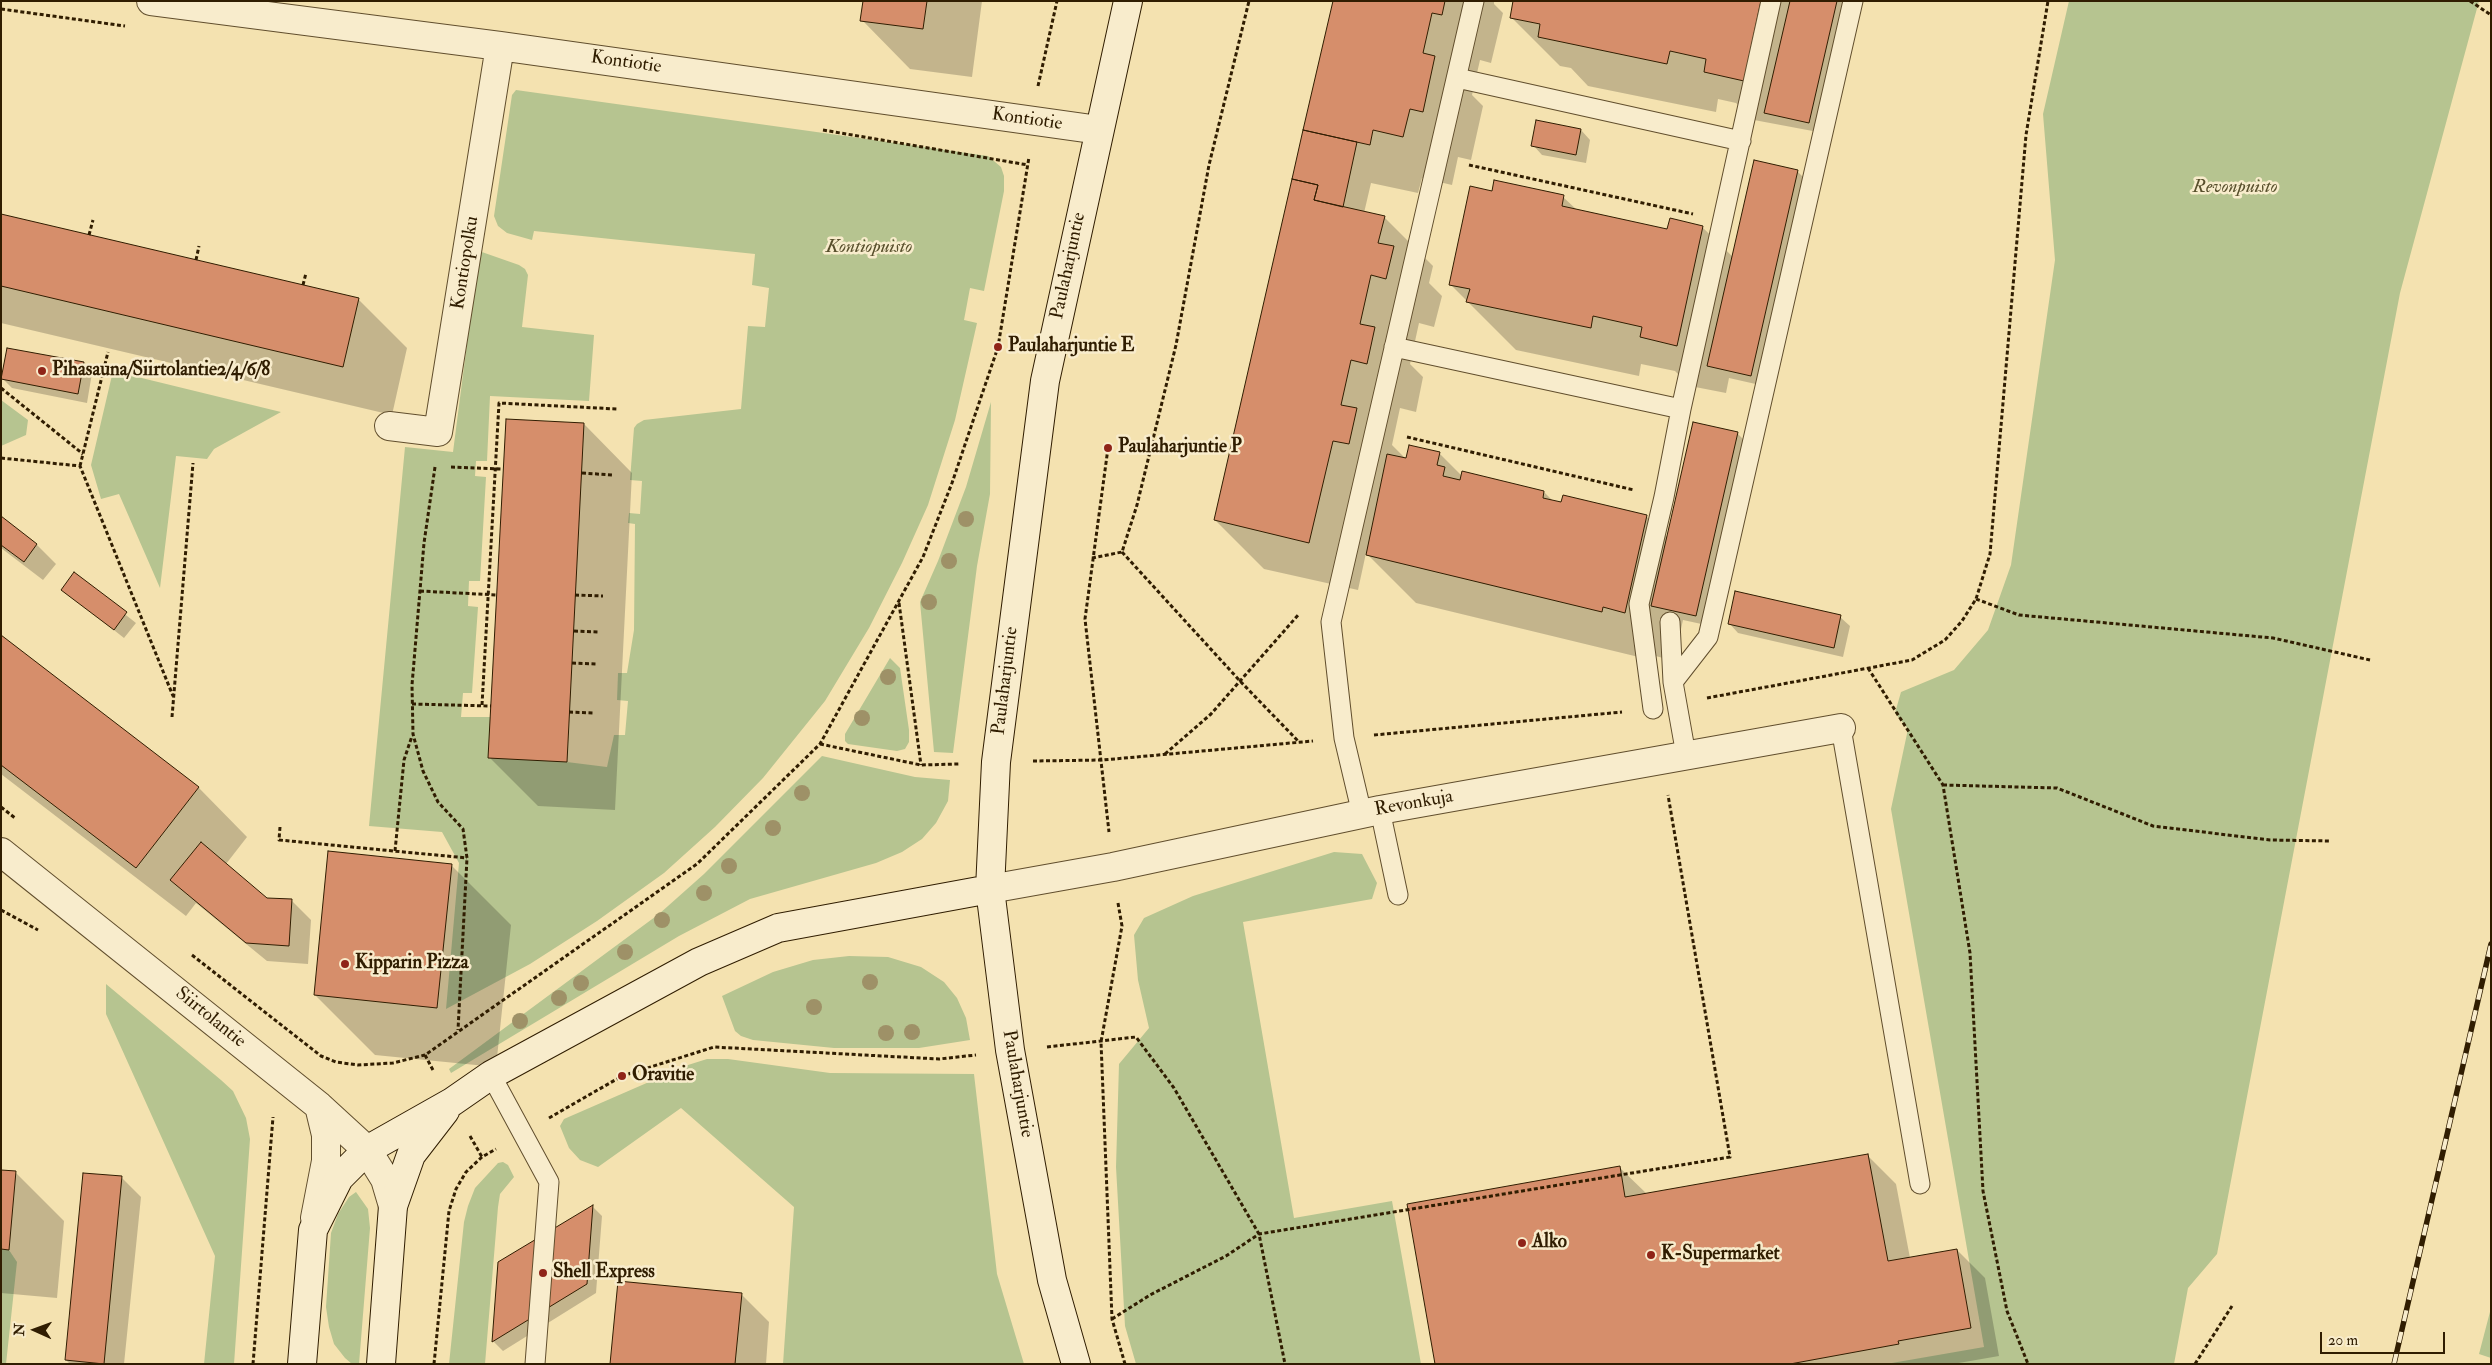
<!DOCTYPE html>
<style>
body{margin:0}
#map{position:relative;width:2492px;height:1365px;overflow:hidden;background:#f4e2b0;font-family:"IM FELL Double Pica",serif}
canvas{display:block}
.frame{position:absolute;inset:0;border:2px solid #301d01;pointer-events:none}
.north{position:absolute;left:10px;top:1305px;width:50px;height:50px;-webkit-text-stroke:4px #f8eccc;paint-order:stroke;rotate:272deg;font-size:14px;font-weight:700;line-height:20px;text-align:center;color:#301d01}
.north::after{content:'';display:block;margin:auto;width:18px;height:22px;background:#301d01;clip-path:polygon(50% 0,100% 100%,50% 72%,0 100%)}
.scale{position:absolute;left:2320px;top:1332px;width:125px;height:22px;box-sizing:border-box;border:2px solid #301d01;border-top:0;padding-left:6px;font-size:15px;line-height:18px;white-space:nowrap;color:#301d01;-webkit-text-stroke:4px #f8eccc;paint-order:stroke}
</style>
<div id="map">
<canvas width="2492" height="1365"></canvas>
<div class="frame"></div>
<div class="north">N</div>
<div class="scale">20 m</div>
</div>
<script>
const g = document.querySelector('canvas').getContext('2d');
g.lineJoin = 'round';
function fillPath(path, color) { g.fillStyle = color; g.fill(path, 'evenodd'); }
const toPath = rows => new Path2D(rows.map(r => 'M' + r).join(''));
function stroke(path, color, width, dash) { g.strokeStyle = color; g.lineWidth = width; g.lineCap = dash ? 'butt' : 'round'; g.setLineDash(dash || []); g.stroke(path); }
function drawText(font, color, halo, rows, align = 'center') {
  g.font = font + ' "IM FELL Double Pica",serif'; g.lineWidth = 5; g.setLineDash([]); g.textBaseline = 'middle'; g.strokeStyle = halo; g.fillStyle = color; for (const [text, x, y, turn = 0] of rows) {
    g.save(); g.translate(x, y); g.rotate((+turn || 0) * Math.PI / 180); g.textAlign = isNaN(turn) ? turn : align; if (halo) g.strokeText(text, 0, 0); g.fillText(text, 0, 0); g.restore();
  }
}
fillPath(toPath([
 [2069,1,2479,1,2400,293,2217,1254,2188,1288,2174,1364,1886,1364,1984,1347,1891,809,1908,729,1895,713,1901,692,1954,670,1988,630,2011,565,2055,260,2043,114],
 [516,90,988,156,1001,167,1004,176,1004,191,984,291,970,288,964,320,977,323,955,420,928,505,902,563,869,628,825,701,763,778,715,827,664,873,597,921,530,964,446,1009,459,863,442,832,369,826,405,447,453,452,479,251,519,265,525,269,528,275,522,327,594,335,589,401,490,396,487,461,476,461,475,476,486,477,480,581,469,581,468,606,478,607,472,693,463,693,461,717,490,717,567,762,607,767,614,735,625,735,628,701,617,700,618,673,627,673,634,630,635,524,628,523,629,513,640,514,642,481,630,480,634,428,637,424,644,420,741,409,748,326,765,327,769,288,752,285,755,254,534,231,532,240,507,233,498,226,494,216,512,95],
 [113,371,281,412,214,449,207,459,176,456,160,588,119,494,101,499,91,465],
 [1,400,28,420,26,435,1,446],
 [991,402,990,494,977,566,953,753,934,752,920,602,938,561,966,487],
 [890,658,900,668,909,730,909,742,905,749,897,751,848,744,845,741,845,734],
 [822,756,915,777,950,780,948,801,936,823,922,839,902,852,876,863,750,899,679,936,451,1073,449,1069,659,914,704,874],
 [1334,852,1362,854,1377,883,1372,899,1243,922,1294,1218,1392,1201,1421,1364,1136,1364,1125,1326,1116,1167,1119,1064,1149,1028,1138,980,1134,935,1144,918,1193,896],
 [849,956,888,957,921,967,944,982,957,998,966,1018,970,1040,919,1048,834,1048,753,1040,741,1036,735,1031,722,996,773,972,813,960],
 [106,984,221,1080,233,1091,246,1118,250,1139,234,1364,204,1364,215,1256,106,1014],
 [707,1059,728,1059,830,1073,974,1074,997,1274,1024,1364,783,1364,794,1207,681,1108,598,1167,580,1160,569,1148,560,1126,564,1119,688,1065],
 [503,1162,508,1165,514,1177,500,1194,498,1207,485,1364,449,1364,464,1222,468,1206,475,1188,498,1163],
 [356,1192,368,1209,370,1228,359,1364,352,1364,345,1358,334,1344,329,1327,326,1307,331,1233,338,1214,349,1197],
 [1,1249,9,1250,17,1262,6,1364,1,1364],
 [2491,1308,2491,1358,2479,1354]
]), '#b6c490');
fillPath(toPath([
 [864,1,982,1,972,77,910,69,862,20],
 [1334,1,1494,1,1494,4,1503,13,1491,63,1480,60,1472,95,1483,106,1471,160,1458,157,1452,185,1422,178,1418,193,1371,183,1364,213,1384,217,1433,266,1429,283,1442,296,1434,327,1419,323,1410,364,1423,377,1416,412,1400,408,1392,445,1407,460,1439,453,1462,476,1544,492,1554,502,1646,516,1668,538,1694,423,1738,434,1747,443,1706,625,1683,620,1674,661,1652,655,1651,660,1416,603,1366,553,1358,590,1264,569,1215,520],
 [1515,1,1848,1,1818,132,1754,120,1736,103,1718,99,1716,112,1588,86,1571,68,1560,66,1511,17],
 [1537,122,1581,130,1590,140,1586,163,1542,155,1533,145],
 [1797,171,1807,181,1760,385,1729,378,1726,393,1690,386,1675,371,1641,364,1639,376,1516,350,1450,284,1493,192,1563,197,1577,210,1668,230,1702,227,1733,257],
 [1,216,358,299,407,348,392,415,1,323],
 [83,364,92,373,87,403,12,388,3,379],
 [584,424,632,473,615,810,538,806,489,757],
 [1,518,37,545,56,564,43,580,1,548],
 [74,574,136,623,124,638,63,590],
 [1840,617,1850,626,1843,657,1738,633,1729,623],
 [1,636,199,788,247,837,226,864,267,899,292,901,311,920,308,964,267,961,196,903,186,916,1,774],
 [451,865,511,925,496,1067,375,1055,315,995],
 [1868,1156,1896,1184,1910,1258,1957,1250,1985,1278,1999,1356,1953,1364,1437,1364,1619,1167,1647,1194],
 [1,1171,15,1172,64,1221,57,1298,1,1293],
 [122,1178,141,1197,124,1364,70,1364,66,1360],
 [593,1207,602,1216,596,1293,503,1351,493,1341,500,1263],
 [741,1294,769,1322,766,1364,611,1364]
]), '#0003');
const building = toPath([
 [863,1,927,1,923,29,860,21,863,1],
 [1333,1,1445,1,1442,15,1432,13,1423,53,1435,56,1423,112,1410,109,1403,137,1373,130,1370,145,1303,130,1333,1],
 [1513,1,1761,1,1744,81,1704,72,1706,59,1670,51,1667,64,1538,37,1540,24,1510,18,1513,1],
 [1790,1,1837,1,1809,123,1764,113,1790,1],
 [1536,120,1581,129,1576,155,1531,146,1536,120],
 [1303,130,1357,142,1343,207,1314,200,1318,185,1292,179,1303,130],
 [1754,160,1798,170,1751,376,1707,366,1754,160],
 [1292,179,1318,185,1314,200,1385,216,1378,243,1394,246,1386,279,1371,275,1360,324,1375,327,1367,364,1351,360,1341,405,1357,408,1349,444,1333,441,1309,543,1214,520,1292,179],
 [1494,180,1564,195,1562,206,1667,229,1670,218,1703,226,1677,346,1640,337,1642,327,1593,316,1591,328,1466,302,1470,289,1449,285,1470,186,1492,191,1494,180],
 [1,214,359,298,343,367,1,286,1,214],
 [7,348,84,362,78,394,1,379,7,348],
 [506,419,584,423,567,762,488,758,506,419],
 [1693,422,1738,432,1696,616,1651,606,1693,422],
 [1409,445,1440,452,1437,465,1445,467,1443,476,1460,480,1462,471,1544,491,1543,498,1561,502,1563,495,1647,515,1625,613,1603,607,1602,612,1366,555,1387,454,1406,458,1409,445],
 [1,516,37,544,24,562,1,545,1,516],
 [74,572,127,612,114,630,61,590,74,572],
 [1735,591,1841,615,1834,648,1728,624,1735,591],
 [1,635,199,787,136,868,1,765,1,635],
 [201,842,267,898,292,899,289,946,246,943,170,880,201,842],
 [328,851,452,864,437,1008,314,995,328,851],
 [1868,1154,1888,1261,1957,1249,1971,1328,1898,1341,1899,1344,1790,1364,1435,1364,1407,1204,1620,1166,1625,1197,1868,1154],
 [1,1170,16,1171,9,1250,1,1249,1,1170],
 [83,1173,122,1176,104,1364,65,1360,83,1173],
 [593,1205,587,1284,492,1342,498,1262,593,1205],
 [618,1281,742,1293,735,1364,610,1364,618,1281]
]);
fillPath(building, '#d68e6b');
stroke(building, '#301d01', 1);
const lane = toPath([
 [1457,78,1741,141],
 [1394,347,1681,409],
 [1670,622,1673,682,1686,755],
 [1673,682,1708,637,1853,1],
 [1653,709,1639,604,1664,497,1681,409,1771,1],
 [1841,728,1920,1184],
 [1380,810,1398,895],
 [1362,814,1344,738,1331,622,1474,1],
 [491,1075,549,1182,535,1364]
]);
const street = toPath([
 [151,1,500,46,1099,130],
 [389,426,438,432,500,46],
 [1,852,319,1106,367,1150,385,1179,393,1206],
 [990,889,1113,867,1380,810,1841,728],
 [315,1218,326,1161,326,1135,319,1106]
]);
const secondary = toPath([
 [302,1364,313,1230,339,1178,367,1150,452,1102,491,1075,699,962,778,928,990,889],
 [381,1364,393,1206,411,1155,445,1111],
 [1076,1364,1052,1280,1010,1050,990,889,996,762,1045,381,1128,1]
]);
stroke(lane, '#614e2d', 21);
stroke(street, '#614e2d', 30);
stroke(secondary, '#301d01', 30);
stroke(toPath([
 [2470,1,2491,15],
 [1,9,125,26],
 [1038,86,1057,1],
 [823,130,1028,165],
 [1469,165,1693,214],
 [89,235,93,220],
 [196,260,199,246],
 [303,285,306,273],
 [1,388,83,454],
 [1407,437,1634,490],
 [1108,448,1085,619,1109,832],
 [1,458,80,466,173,696],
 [80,466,108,352],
 [435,467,424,543,412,685,413,734,423,771,438,802,463,829,467,858,458,1030],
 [451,467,503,469],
 [582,473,612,475],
 [1122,552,1240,681,1299,742],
 [1092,558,1122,552,1137,505,1176,345,1209,165,1249,1],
 [420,591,497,595],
 [575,595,603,596],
 [1976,599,2019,615,2273,638,2370,660],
 [899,603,921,765],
 [574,631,599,632],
 [572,663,597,664],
 [1868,668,1943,785,1970,953,1983,1191,2007,1311,2028,1364],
 [1707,698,1912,660,1945,640,1962,621,1976,599,1990,554,2026,135,2048,1],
 [412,704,491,706],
 [482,705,499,403,617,409],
 [569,712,593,713],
 [172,717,193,463],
 [1374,735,1622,712],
 [820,744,921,765,959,764],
 [1165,754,1211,714,1299,614],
 [1033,761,1103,760,1313,741],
 [1943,785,2057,788,2153,826,2270,840,2330,841],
 [1,807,15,818],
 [280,827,279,840,467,858],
 [395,851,404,760,412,736],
 [1118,903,1122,926,1101,1042,1112,1319,1125,1364],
 [1,910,38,930],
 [192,955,321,1056,336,1062,358,1065,393,1063,425,1055,697,864,820,744,923,557,952,483,998,347,1029,157],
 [1047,1047,1136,1037,1174,1088,1259,1234,1285,1364],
 [425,1055,434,1072],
 [549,1118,622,1076,714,1047,939,1059,976,1055],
 [470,1136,482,1157],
 [1112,1319,1150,1295,1226,1256,1259,1234,1730,1157,1668,795],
 [253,1364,273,1117],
 [434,1364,449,1211,456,1189,466,1172,482,1157,496,1149],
 [2195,1364,2232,1306]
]), '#301d01', 3, [4, 2.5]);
stroke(lane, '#f8eccc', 19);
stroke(street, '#f8eccc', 28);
stroke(secondary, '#f8eccc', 28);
const rail = toPath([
 [2394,1364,2491,944]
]);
stroke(rail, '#301d01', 5.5);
stroke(rail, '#f8eccc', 4, [11]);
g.fillStyle = '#9e9167';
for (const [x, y] of [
 [966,519],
 [949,561],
 [929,602],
 [888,677],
 [862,718],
 [802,793],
 [773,828],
 [729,866],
 [704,893],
 [662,920],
 [625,952],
 [870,982],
 [581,983],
 [559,998],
 [814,1007],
 [520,1021],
 [912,1032],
 [886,1033]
]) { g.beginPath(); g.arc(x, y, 8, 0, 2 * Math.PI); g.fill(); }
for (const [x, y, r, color] of [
 [998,347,5,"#8f2418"],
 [42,371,5,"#8f2418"],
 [1108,448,5,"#8f2418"],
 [345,964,5,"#8f2418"],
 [622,1076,5,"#8f2418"],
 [1522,1243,5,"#8f2418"],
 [1651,1255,5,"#8f2418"],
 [543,1273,5,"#8f2418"]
]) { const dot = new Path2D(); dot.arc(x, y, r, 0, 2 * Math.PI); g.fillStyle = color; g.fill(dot); stroke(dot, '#f8eccc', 2); }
drawText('19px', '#301d01', '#f8eccc', [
 ["Kontiotie",626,63,8],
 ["Kontiotie",1027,120,8],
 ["Kontiopolku",466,263,-81],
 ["Paulaharjuntie",1069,266,-78],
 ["Paulaharjuntie",1006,681,-83],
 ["Revonkuja",1414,804,-10],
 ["Siirtolantie",210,1018,39],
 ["Paulaharjuntie",1017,1084,80]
]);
drawText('italic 19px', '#584f2c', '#f8eccc', [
 ["Revonpuisto",2235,188],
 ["Kontiopuisto",869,248]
]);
drawText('bold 19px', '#301d01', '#f8eccc', [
 ["Paulaharjuntie E",1008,347],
 ["Pihasauna/Siirtolantie2/4/6/8",52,371],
 ["Paulaharjuntie P",1118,448],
 ["Kipparin Pizza",355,964],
 ["Oravitie",632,1076],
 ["Alko",1532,1243],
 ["K-Supermarket",1661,1255],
 ["Shell Express",553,1273]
], 'left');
</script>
